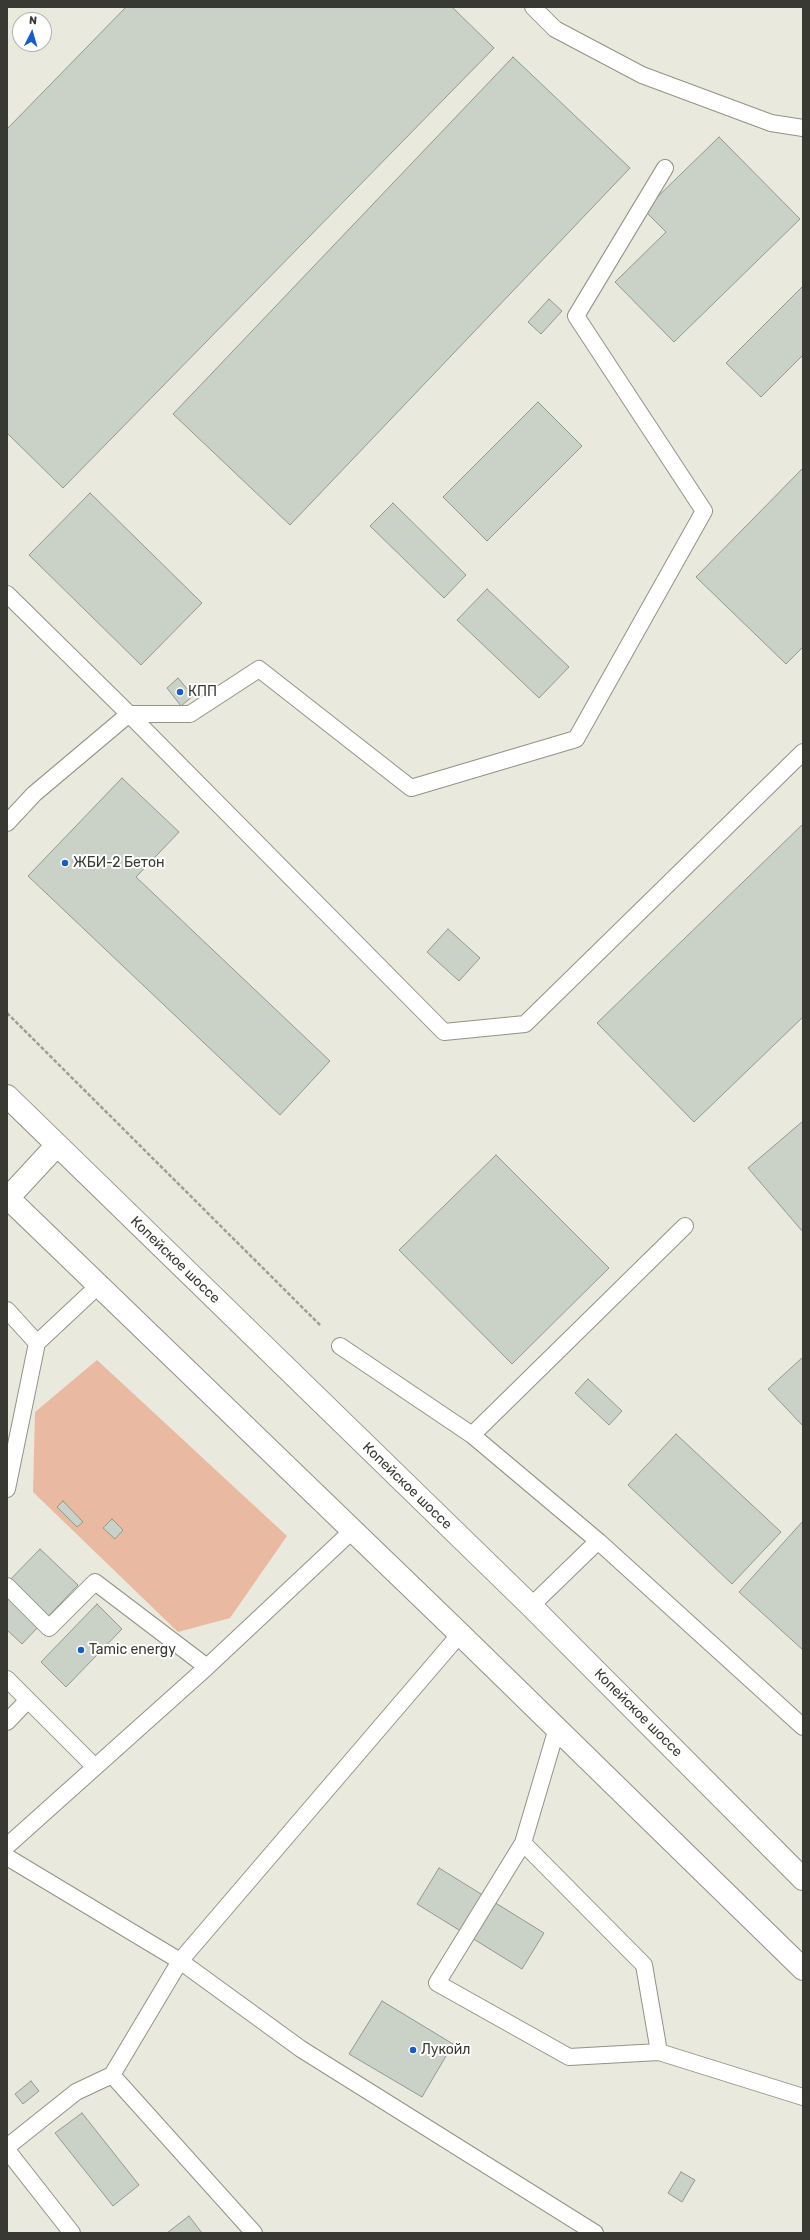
<!DOCTYPE html>
<meta charset="utf-8">
<style>
body{margin:0}
#map{position:relative;width:810px;height:2240px;overflow:hidden;background:#e9eadd;font-family:Rubik,sans-serif}
canvas{display:block}
.frame{position:absolute;inset:0;border:8px solid #393934;pointer-events:none}
.north{position:absolute;left:12px;top:12px;width:40px;height:40px;box-sizing:border-box;background:#fff;border:1px solid #b0b0ae;border-radius:50%;rotate:5deg;font-size:11px;font-weight:700;line-height:16px;text-align:center;color:#393934}
.north::after{content:'';display:block;margin:auto;width:14px;height:18px;background:#165dc8;clip-path:polygon(50% 0,100% 100%,50% 72%,0 100%)}
</style>
<div id="map">
<canvas width="810" height="2240"></canvas>
<div class="frame"></div>
<div class="north">N</div>
</div>
<script>
const g = document.querySelector('canvas').getContext('2d');
g.lineJoin = 'round';
function fillPath(path, color) { g.fillStyle = color; g.fill(path, 'evenodd'); }
const toPath = rows => new Path2D(rows.map(r => 'M' + r).join(''));
function stroke(path, color, width, dash) { g.strokeStyle = color; g.lineWidth = width; g.lineCap = dash ? 'butt' : 'round'; g.setLineDash(dash || []); g.stroke(path); }
function drawText(font, color, halo, rows, align = 'center') {
  g.font = font + ' Rubik,sans-serif'; g.lineWidth = 4; g.setLineDash([]); g.textBaseline = 'middle'; g.strokeStyle = halo; g.fillStyle = color; for (const [text, x, y, turn = 0] of rows) {
    g.save(); g.translate(x, y); g.rotate((+turn || 0) * Math.PI / 180); g.textAlign = isNaN(turn) ? turn : align; if (halo) g.strokeText(text, 0, 0); g.fillText(text, 0, 0); g.restore();
  }
}
fillPath(toPath([
 [97,1360,287,1536,230,1618,178,1632,33,1492,35,1412]
]), '#e9b9a1');
const building = toPath([
 [126,7,452,7,494,48,63,488,7,433,7,129,126,7],
 [513,57,630,168,290,525,173,414,513,57],
 [719,137,800,219,674,342,615,282,666,232,644,210,719,137],
 [803,286,803,355,761,397,726,363,803,286],
 [549,299,562,311,541,334,528,322,549,299],
 [538,402,582,446,487,541,443,497,538,402],
 [803,468,803,647,786,664,696,577,803,468],
 [90,493,202,603,141,665,29,555,90,493],
 [393,503,466,575,444,598,370,526,393,503],
 [487,589,569,667,539,698,457,620,487,589],
 [178,678,193,696,181,706,167,688,178,678],
 [122,778,179,832,136,877,330,1061,280,1115,28,876,122,778],
 [803,824,803,1017,694,1122,597,1023,803,824],
 [448,929,480,958,459,981,427,952,448,929],
 [803,1121,803,1232,748,1168,803,1121],
 [496,1155,609,1268,512,1364,399,1250,496,1155],
 [803,1357,803,1426,768,1389,803,1357],
 [588,1379,622,1411,609,1425,575,1393,588,1379],
 [676,1434,781,1532,732,1584,628,1485,676,1434],
 [63,1501,83,1522,77,1527,57,1507,63,1501],
 [112,1519,123,1530,115,1539,103,1528,112,1519],
 [803,1521,803,1650,739,1592,803,1521],
 [40,1549,78,1585,22,1644,7,1630,7,1583,40,1549],
 [97,1604,122,1629,66,1687,41,1662,97,1604],
 [439,1868,544,1933,522,1969,417,1904,439,1868],
 [382,2001,453,2044,422,2097,349,2054,382,2001],
 [31,2081,39,2091,23,2104,15,2094,31,2081],
 [82,2113,139,2185,113,2206,55,2133,82,2113],
 [681,2172,695,2180,682,2202,668,2193,681,2172],
 [189,2216,202,2233,167,2233,189,2216]
]);
fillPath(building, '#cad2c8');
stroke(building, '#91988e', 1);
const lane = toPath([
 [533,7,555,29,642,75,771,123,803,128],
 [7,594,129,714,444,1032,525,1024,803,752],
 [7,823,34,794,129,714,190,714,259,669,411,788,576,739,704,511,576,316,665,168],
 [7,1310,37,1343],
 [340,1346,472,1435,598,1541,803,1727],
 [472,1435,685,1226],
 [7,1489,37,1343,99,1285],
 [7,1586,49,1628,95,1582,207,1667,353,1530],
 [531,1606,598,1541],
 [7,1679,95,1767],
 [7,1722,28,1700],
 [557,1728,523,1843,437,1983,569,2057,659,2052,803,2097],
 [523,1843,644,1965,659,2052],
 [7,1846,207,1667],
 [7,1857,180,1961,301,2049,595,2233],
 [7,2147,76,2092,112,2075],
 [7,2150,72,2233],
 [254,2233,112,2075,180,1961,460,1634]
]);
const primary = toPath([
 [7,1096,531,1606,803,1879],
 [7,1197,460,1634,803,1969],
 [8,1198,57,1145]
]);
stroke(lane, '#929287', 18);
stroke(primary, '#929287', 24);
stroke(toPath([
 [7,1013,321,1326]
]), '#9e9e95', 2.5, [4, 2]);
stroke(lane, '#fff', 16);
stroke(primary, '#fff', 22);
for (const [x, y, r, color] of [
 [180,692,4,"#165dc8"],
 [65,863,4,"#165dc8"],
 [81,1650,4,"#165dc8"],
 [413,2050,4,"#165dc8"]
]) { const dot = new Path2D(); dot.arc(x, y, r, 0, 2 * Math.PI); g.fillStyle = color; g.fill(dot); stroke(dot, '#fff', 1.5); }
drawText('14px', '#393934', '#fff', [
 ["КПП",188,692],
 ["ЖБИ-2 Бетон",73,863],
 ["Tamic energy",89,1650],
 ["Лукойл",421,2050]
], 'left');
drawText('14px', '#393934', '#fff', [
 ["Копейское шоссе",175,1260,44],
 ["Копейское шоссе",407,1486,44],
 ["Копейское шоссе",638,1713,45]
]);
</script>
